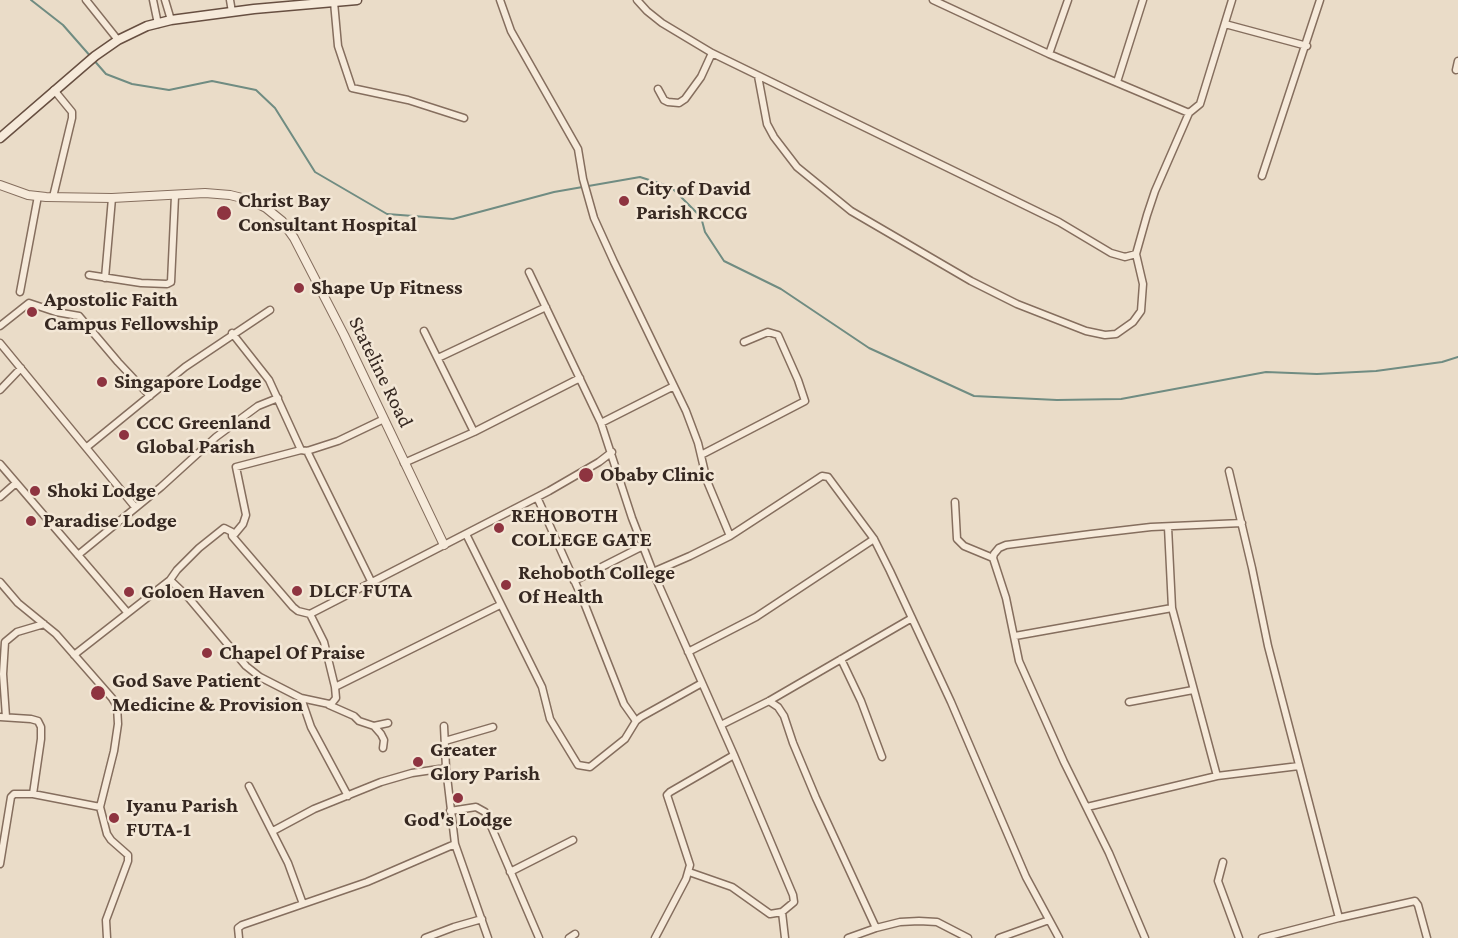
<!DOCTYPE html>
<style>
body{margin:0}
canvas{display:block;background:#eadcc8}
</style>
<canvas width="1458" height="938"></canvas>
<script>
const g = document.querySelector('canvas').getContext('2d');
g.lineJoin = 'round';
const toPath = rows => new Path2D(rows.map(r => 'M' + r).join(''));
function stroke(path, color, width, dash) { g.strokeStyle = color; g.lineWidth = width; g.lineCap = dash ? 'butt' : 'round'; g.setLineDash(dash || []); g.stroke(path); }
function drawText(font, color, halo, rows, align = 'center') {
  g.font = font + ' "Crimson Pro",serif'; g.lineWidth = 5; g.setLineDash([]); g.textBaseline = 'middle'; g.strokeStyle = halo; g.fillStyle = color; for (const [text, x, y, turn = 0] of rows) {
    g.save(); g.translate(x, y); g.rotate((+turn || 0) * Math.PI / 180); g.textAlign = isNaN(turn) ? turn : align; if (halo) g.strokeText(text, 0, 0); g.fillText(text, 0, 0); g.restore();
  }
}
stroke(toPath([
 [31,0,63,25,106,74,132,84,169,90,212,81,256,90,275,108,315,172,387,214,453,219,554,192,640,177,671,187,701,217,705,232,724,261,781,289,869,348,974,396,1057,400,1121,399,1266,372,1317,374,1376,371,1442,362,1458,357]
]), '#708c82', 2);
const minor = toPath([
 [86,0,118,40],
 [153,0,158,24],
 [165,0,171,20],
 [230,0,232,12],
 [500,0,511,31,578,149,583,179,594,218,614,262,686,411,698,443,707,481,730,536],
 [637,0,647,11,662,23,712,53,1059,222,1111,253,1125,257,1136,254],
 [933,0,1049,54,1189,113],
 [334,2,338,46,352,88,408,100,464,118],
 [1225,24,1307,46],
 [1049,54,1068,0],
 [1456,70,1458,61],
 [758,76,767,124,774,137,797,167,851,211,971,281,1017,304,1086,331,1105,335,1116,334,1133,322,1141,311,1143,284,1136,254,1147,215,1155,191,1189,113,1200,104,1232,0],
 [1117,82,1143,0],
 [658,89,664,100,668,102,679,103,685,99,701,77,712,53],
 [1262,176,1320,0],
 [53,197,72,118,72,112,54,90],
 [529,272,601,423,632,518,653,572,734,755,793,895,794,902,782,912,770,914,732,887,689,872],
 [89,275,141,283,167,284,171,282,175,196],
 [105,278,112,198],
 [20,292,38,196],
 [0,326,29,303,56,312,79,316,118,362,150,396],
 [424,331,474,432],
 [232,333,269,380,301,450],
 [0,343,135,507],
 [438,358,546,307],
 [0,390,21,368],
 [601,423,674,386],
 [87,447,185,367,270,310],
 [307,451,371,581],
 [701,455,805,401,798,380,778,335,768,332,744,342],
 [404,463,474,432,580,378],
 [0,464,127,612],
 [1229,471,1252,568,1268,646,1339,918],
 [0,497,16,483],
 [537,497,583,600,624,704,636,721],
 [955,502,957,539,964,546,993,558],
 [1168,527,1172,608,1217,776],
 [466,534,542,687,550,719,578,765,590,767,625,739,636,721,641,717,702,683],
 [233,536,243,524,246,515,236,467,301,450,307,451,338,441,384,419],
 [78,555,161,487,216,437,258,406,278,398],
 [653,572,690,556,730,536,822,476,828,477,874,539,890,571,951,702,1026,877,1059,938],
 [170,580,188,597,246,666,260,677,301,698,311,727,348,796],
 [574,581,643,546],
 [0,582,18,603,56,634,112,698,117,706,118,724,114,751,100,807,107,834,111,840,128,855,128,861,106,920,107,938],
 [1015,636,1172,608],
 [688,652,756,617,874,539],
 [74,655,170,580,177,570,199,548,224,528,232,532,232,536,293,607,298,611,310,614,549,491,599,462,612,452],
 [841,659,861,701,882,757],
 [335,687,500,605],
 [301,698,329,704,332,703,336,698,335,687,324,642,310,614],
 [769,701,778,707,784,716,793,743,816,798,876,928],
 [1129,702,1193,690],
 [329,705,354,716,359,721,374,726,381,734,384,740,383,748],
 [0,717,31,719,38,721,41,727,41,739,33,794],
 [6,717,3,674,5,642,17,632,44,624],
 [721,725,769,701,912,618],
 [374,726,388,723],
 [444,726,446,768,455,844,488,938],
 [445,741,493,727],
 [249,786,288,863,303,904],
 [1087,807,1217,776,1299,766],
 [450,811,476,807,485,812,539,938],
 [273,831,314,809,381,782,412,773,446,768],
 [1223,862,1218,881,1239,938],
 [0,864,11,797,14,794,33,794,100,807],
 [510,872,573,840],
 [782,912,785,938],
 [239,938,238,928,242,925,367,882,455,844],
 [425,938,454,927,482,919],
 [569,938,575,934],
 [655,938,686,879,690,865,667,795,670,792,734,755],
 [848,938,876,928,900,922,919,921,937,922,968,938],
 [999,938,1049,920],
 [1145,938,1109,853,1064,762,1019,661,1006,598,993,558,994,554,999,548,1006,545,1091,534,1151,527,1242,523],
 [1262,938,1339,918,1415,901,1418,905,1427,938]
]);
const tertiary = toPath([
 [0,185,28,195,46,197,112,198,205,193,230,195,250,200,266,208,282,221,294,238,344,335,444,545]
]);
const secondary = toPath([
 [0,138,95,56,118,40,147,26,171,20,254,9,357,0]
]);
stroke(minor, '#856e5e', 9);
stroke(tertiary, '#856e5e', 10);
stroke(secondary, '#674f41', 11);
stroke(minor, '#f6eada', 6);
stroke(tertiary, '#f6eada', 8);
stroke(secondary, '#f6eada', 8);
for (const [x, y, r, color] of [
 [624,201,6,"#8e3440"],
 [224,213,8,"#8e3440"],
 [299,288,6,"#8e3440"],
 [32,312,6,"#8e3440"],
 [102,382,6,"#8e3440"],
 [124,435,6,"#8e3440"],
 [586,475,8,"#8e3440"],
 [35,491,6,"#8e3440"],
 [31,521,6,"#8e3440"],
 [499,528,6,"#8e3440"],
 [506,585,6,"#8e3440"],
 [297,591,6,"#8e3440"],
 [129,592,6,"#8e3440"],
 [207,653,6,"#8e3440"],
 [98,693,8,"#8e3440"],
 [418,762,6,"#8e3440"],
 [458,798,6,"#8e3440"],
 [114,818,6,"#8e3440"]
]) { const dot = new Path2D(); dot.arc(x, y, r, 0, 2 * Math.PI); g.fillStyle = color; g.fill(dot); stroke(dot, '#f3e7d6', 2); }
drawText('bold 21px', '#362821', '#f3e7d6', [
 ["City of David",636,189],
 ["Parish RCCG",636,213],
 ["Christ Bay",238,201],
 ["Consultant Hospital",238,225],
 ["Shape Up Fitness",311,288],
 ["Apostolic Faith",44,300],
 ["Campus Fellowship",44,324],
 ["Singapore Lodge",114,382],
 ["CCC Greenland",136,423],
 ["Global Parish",136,447],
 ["Obaby Clinic",600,475],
 ["Shoki Lodge",47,491],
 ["REHOBOTH",511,516],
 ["COLLEGE GATE",511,540],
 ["Paradise Lodge",43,521],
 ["Rehoboth College",518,573],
 ["Of Health",518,597],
 ["DLCF FUTA",309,591],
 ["Goloen Haven",141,592],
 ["Chapel Of Praise",219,653],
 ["God Save Patient",112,681],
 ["Medicine & Provision",112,705],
 ["Greater",430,750],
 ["Glory Parish",430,774],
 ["Iyanu Parish",126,806],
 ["FUTA-1",126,830],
 ["God's Lodge",458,820,"center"]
], 'left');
drawText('21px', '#362821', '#f3e7d6', [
 ["Stateline Road",381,372,64]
]);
</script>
